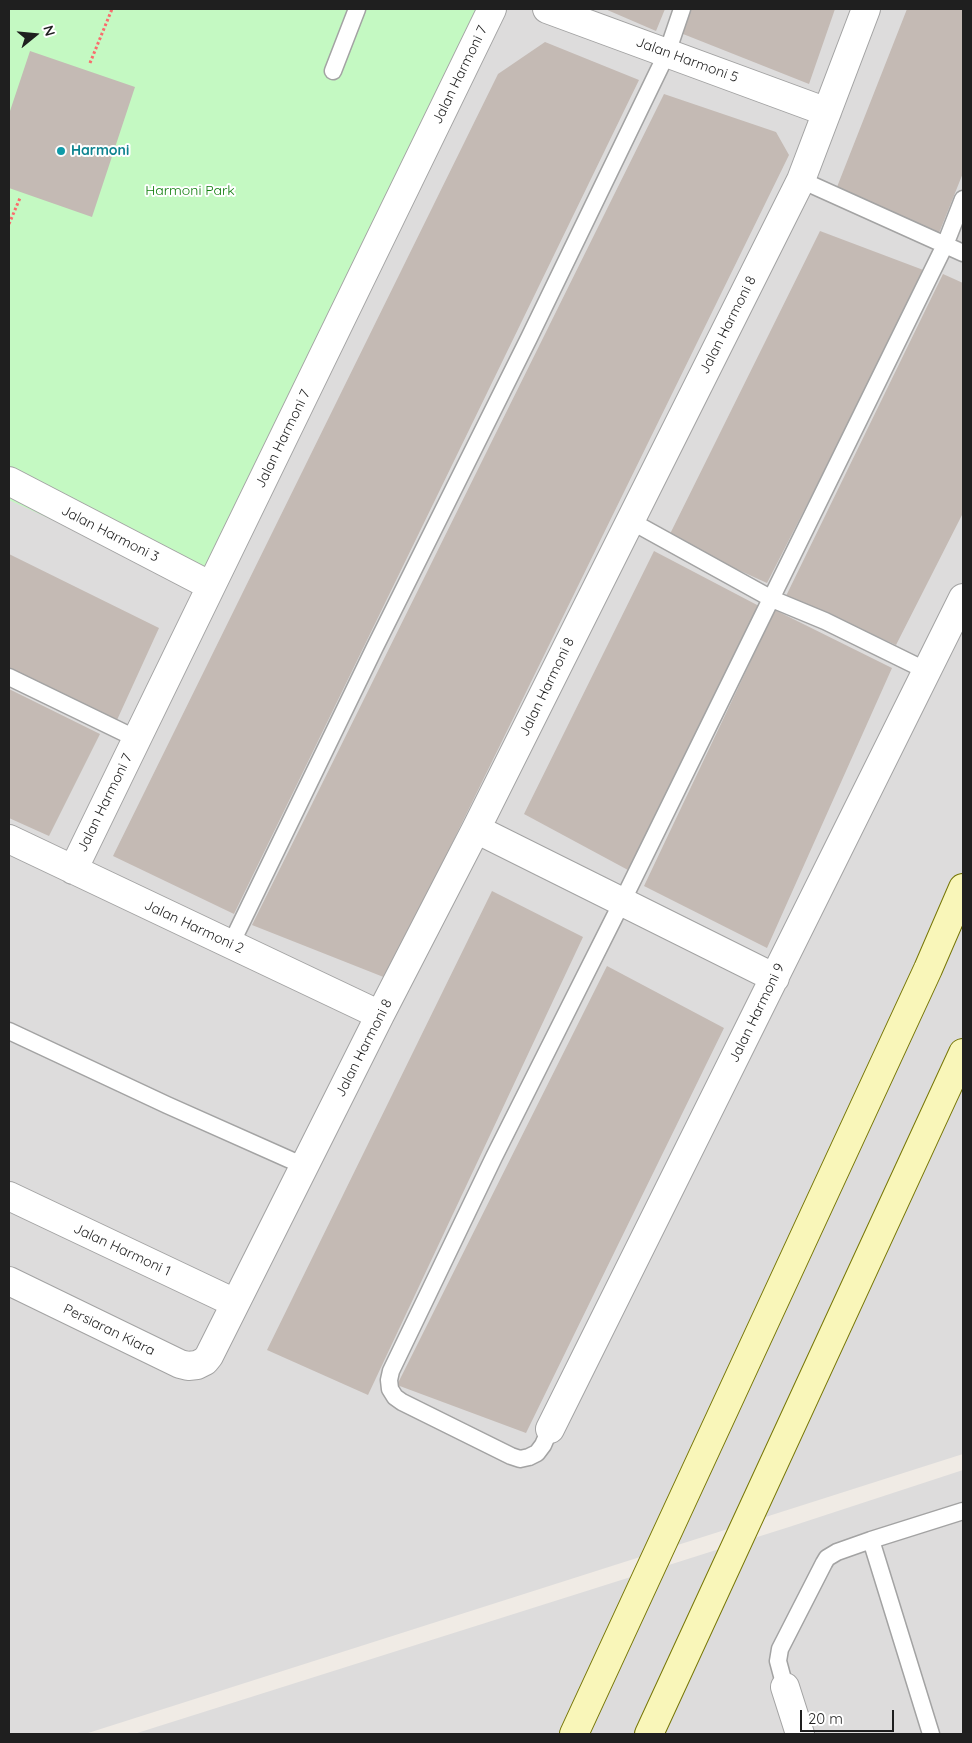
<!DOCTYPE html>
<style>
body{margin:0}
#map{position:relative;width:972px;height:1743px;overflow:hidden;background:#f0ebe5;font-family:Quicksand,sans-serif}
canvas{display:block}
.frame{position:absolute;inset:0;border:10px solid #1f1f1f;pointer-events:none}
.north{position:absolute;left:10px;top:10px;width:50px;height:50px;-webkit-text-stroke:4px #fff;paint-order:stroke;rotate:73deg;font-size:14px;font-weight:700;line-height:20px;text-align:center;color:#1f1f1f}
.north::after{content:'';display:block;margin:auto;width:18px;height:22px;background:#1f1f1f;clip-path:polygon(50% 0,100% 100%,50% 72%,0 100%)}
.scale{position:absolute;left:800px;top:1710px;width:94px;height:22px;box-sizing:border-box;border:2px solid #1f1f1f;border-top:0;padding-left:6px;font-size:15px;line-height:18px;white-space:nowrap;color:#1f1f1f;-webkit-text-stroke:4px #fff;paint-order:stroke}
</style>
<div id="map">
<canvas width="972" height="1743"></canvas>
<div class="frame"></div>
<div class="north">N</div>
<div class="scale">20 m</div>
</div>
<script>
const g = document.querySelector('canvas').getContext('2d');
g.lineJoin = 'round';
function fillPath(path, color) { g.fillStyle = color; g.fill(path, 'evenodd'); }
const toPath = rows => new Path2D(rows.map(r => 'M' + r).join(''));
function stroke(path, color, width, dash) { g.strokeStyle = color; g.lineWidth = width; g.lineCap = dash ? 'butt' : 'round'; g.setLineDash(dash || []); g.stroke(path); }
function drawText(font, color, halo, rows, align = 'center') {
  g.font = font + ' Quicksand,sans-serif'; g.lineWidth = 4; g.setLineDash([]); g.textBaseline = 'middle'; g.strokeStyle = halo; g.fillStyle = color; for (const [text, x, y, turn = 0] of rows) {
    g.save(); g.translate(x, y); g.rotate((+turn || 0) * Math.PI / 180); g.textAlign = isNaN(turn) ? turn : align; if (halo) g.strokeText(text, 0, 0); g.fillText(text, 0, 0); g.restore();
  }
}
fillPath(toPath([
 [9,9,963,9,963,1454,85,1734,9,1734],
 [963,1470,963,1734,134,1734,789,1527]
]), '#dddcdc');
fillPath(toPath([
 [9,9,477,9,203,589,9,500]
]), '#c4f9c2');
fillPath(toPath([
 [605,9,665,9,656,31],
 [687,9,835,9,809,84,678,32],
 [907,9,963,9,963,173,939,233,837,187],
 [545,42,639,80,234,914,113,856,498,74],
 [30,51,135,87,92,217,9,188,9,114],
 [664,94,776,132,789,155,386,978,252,925],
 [820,231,926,271,767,583,668,538],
 [943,274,963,283,963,513,896,645,786,596],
 [654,551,759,606,628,870,524,814],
 [9,554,159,628,117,720,9,668],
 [775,610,892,668,767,948,644,886],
 [9,689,100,734,49,836,9,818],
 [492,891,583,937,368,1395,267,1350],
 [607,966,724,1028,526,1433,397,1385]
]), '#c4bab4');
const lane = toPath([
 [333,71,357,9],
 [801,180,963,253],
 [629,520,772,599,825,621,927,671],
 [9,677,137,739],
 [231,944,375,647,529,338,667,53,682,9],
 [9,1031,167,1105,304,1166],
 [550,1429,543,1445,537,1453,529,1457,520,1459,511,1456,402,1402,395,1397,390,1389,389,1380,391,1371,494,1157,622,902,945,245,963,199],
 [871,1540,963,1511],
 [785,1687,778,1661,780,1649,824,1563,827,1558,837,1552,871,1540,931,1734]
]);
const street = toPath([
 [547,9,827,112],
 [9,481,211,586],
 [476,829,775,978],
 [9,839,380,1015],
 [73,870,492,9],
 [9,1196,235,1303],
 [9,1281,180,1364,188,1366,197,1365,205,1361,209,1356,380,1015,476,829,801,180,866,9],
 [550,1429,963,598],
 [785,1687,800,1734]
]);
const secondary = toPath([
 [574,1734,928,969,963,888],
 [649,1734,963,1053]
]);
stroke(lane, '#a3a3a3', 19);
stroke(street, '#a3a3a3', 30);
stroke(secondary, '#767605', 30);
stroke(toPath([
 [90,63,112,9],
 [9,224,20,198]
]), '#f96c6d', 3, [2.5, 2.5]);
stroke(lane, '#fff', 16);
stroke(street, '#fff', 28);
stroke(secondary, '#f9f6b9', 28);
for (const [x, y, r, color] of [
 [61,151,5,"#0f9aa8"]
]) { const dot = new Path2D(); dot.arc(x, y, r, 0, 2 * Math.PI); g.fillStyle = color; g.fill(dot); stroke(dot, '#fff', 2); }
drawText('14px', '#1f1f1f', '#fff', [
 ["Jalan Harmoni 5",687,60,20],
 ["Jalan Harmoni 7",460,75,-64],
 ["Jalan Harmoni 8",728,325,-63],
 ["Jalan Harmoni 7",283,439,-64],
 ["Jalan Harmoni 3",110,534,27],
 ["Jalan Harmoni 8",547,687,-64],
 ["Jalan Harmoni 7",105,803,-64],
 ["Jalan Harmoni 2",194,927,25],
 ["Jalan Harmoni 9",757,1013,-64],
 ["Jalan Harmoni 8",364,1048,-63],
 ["Jalan Harmoni 1",122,1250,25],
 ["Persiaran Kiara",109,1330,26]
]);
drawText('bold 14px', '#0d838f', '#fff', [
 ["Harmoni",71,151]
], 'left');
drawText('14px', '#0f7e0c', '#fff', [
 ["Harmoni Park",190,191]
]);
</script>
